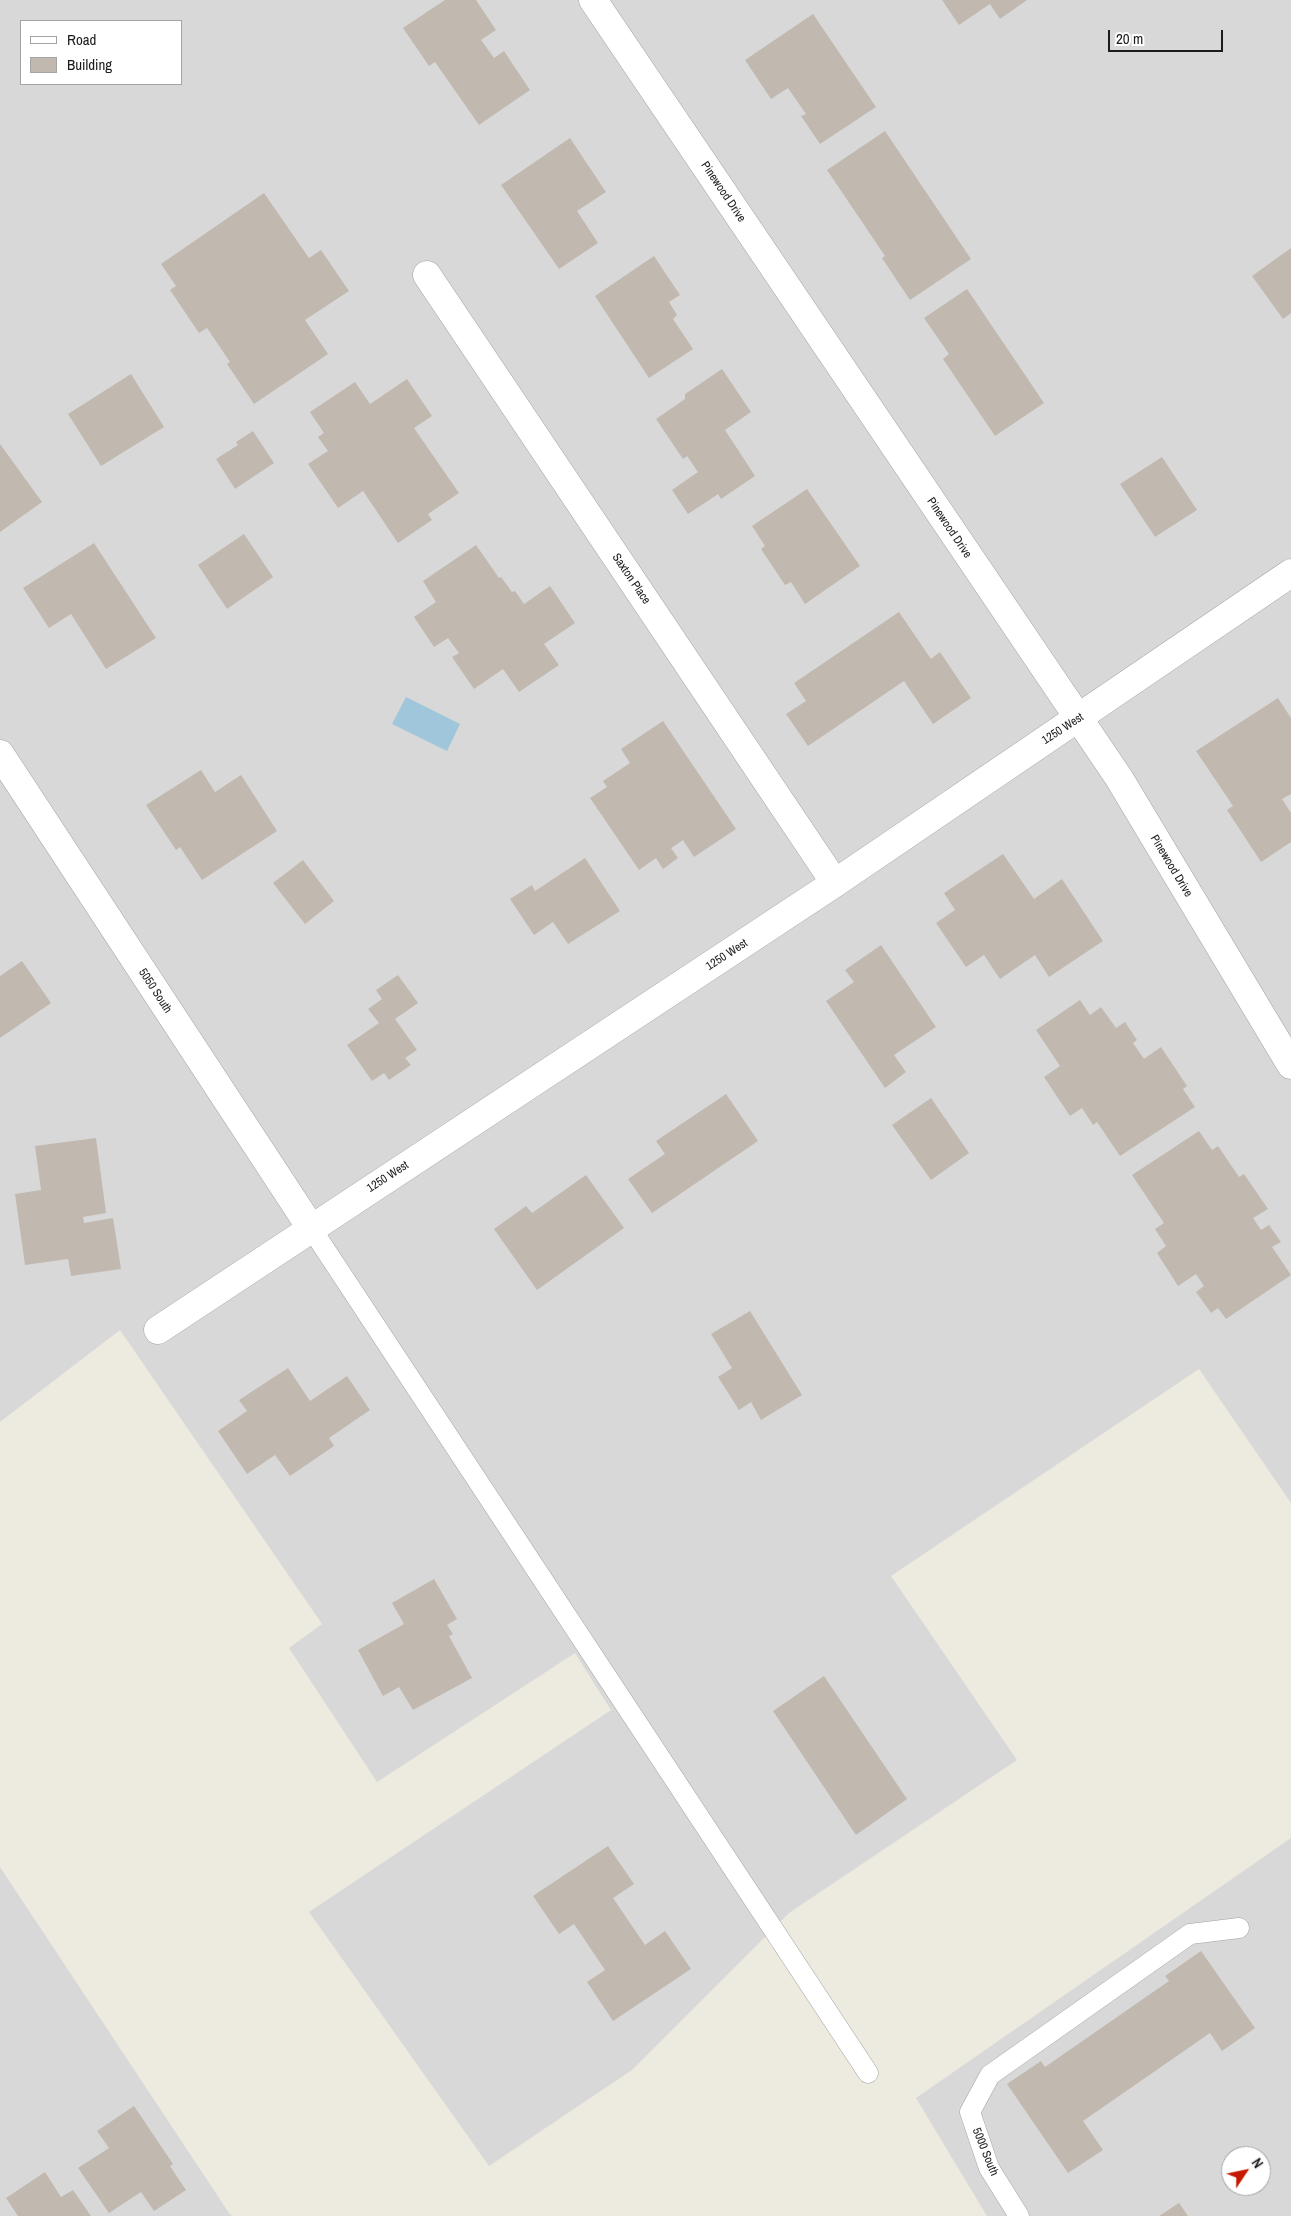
<!DOCTYPE html>
<style>
body{margin:0}
#map{position:relative;width:1291px;height:2216px;overflow:hidden;background:#edeae0;font-family:"Archivo Narrow",sans-serif}
canvas{display:block}
.legend{position:absolute;left:20px;top:20px;width:162px;height:65px;box-sizing:border-box;background:#fff;border:1px solid #a4a4a4;margin:0;padding:6px 9px;list-style:none;font-size:15px;color:#1b1b1b}
.legend li{display:flex;align-items:center;gap:10px;height:25px}
.legend b{width:25px;border:1px solid #a4a4a4}
.north{position:absolute;left:1221px;top:2146px;width:50px;height:50px;box-sizing:border-box;background:#fff;border:1px solid #a4a4a4;border-radius:50%;rotate:56deg;font-size:14px;font-weight:700;line-height:20px;text-align:center;color:#1b1b1b}
.north::after{content:'';display:block;margin:auto;width:18px;height:22px;background:#c61a00;clip-path:polygon(50% 0,100% 100%,50% 72%,0 100%)}
.scale{position:absolute;left:1108px;top:30px;width:115px;height:22px;box-sizing:border-box;border:2px solid #1b1b1b;border-top:0;padding-left:6px;font-size:15px;line-height:18px;white-space:nowrap;color:#1b1b1b;-webkit-text-stroke:4px #fff;paint-order:stroke}
</style>
<div id="map">
<canvas width="1291" height="2216"></canvas>
<ul class="legend">
<li><b style="height:6px;background:#fff"></b>Road</li>
<li><b style="height:14px;background:#c1b9b0"></b>Building</li>
</ul>
<div class="north">N</div>
<div class="scale">20 m</div>
</div>
<script>
const g = document.querySelector('canvas').getContext('2d');
g.lineJoin = 'round';
function fillPath(path, color) { g.fillStyle = color; g.fill(path, 'evenodd'); }
const toPath = rows => new Path2D(rows.map(r => 'M' + r).join(''));
function stroke(path, color, width, dash) { g.strokeStyle = color; g.lineWidth = width; g.lineCap = dash ? 'butt' : 'round'; g.setLineDash(dash || []); g.stroke(path); }
function drawText(font, color, halo, rows, align = 'center') {
  g.font = font + ' "Archivo Narrow",sans-serif'; g.lineWidth = 4; g.setLineDash([]); g.textBaseline = 'middle'; g.strokeStyle = halo; g.fillStyle = color; for (const [text, x, y, turn = 0] of rows) {
    g.save(); g.translate(x, y); g.rotate((+turn || 0) * Math.PI / 180); g.textAlign = isNaN(turn) ? turn : align; if (halo) g.strokeText(text, 0, 0); g.fillText(text, 0, 0); g.restore();
  }
}
fillPath(toPath([
 [0,0,1291,0,1291,1503,1199,1369,891,1576,1017,1760,789,1913,632,2070,489,2166,309,1912,611,1710,575,1653,377,1782,289,1648,322,1624,120,1330,0,1422],
 [21,21,181,21,181,84,21,84],
 [1291,1838,1291,2216,987,2216,916,2098],
 [1231,2156,1261,2156,1261,2186,1231,2186],
 [0,1867,229,2213,232,2216,0,2216]
]), '#d9d8d8');
fillPath(toPath([
 [406,697,460,724,447,751,392,724]
]), '#a0c6db');
fillPath(toPath([
 [445,0,476,0,496,30,481,40,494,58,504,51,530,90,479,125,435,62,429,66,403,28],
 [942,0,1027,0,1000,19,990,4,959,25],
 [813,14,876,107,820,144,801,116,806,114,788,88,771,99,745,60],
 [885,131,971,259,910,300,882,258,885,256,827,170],
 [570,138,606,192,577,211,598,243,559,269,501,185],
 [264,193,309,258,321,250,349,291,305,320,328,354,254,404,227,364,230,362,207,328,199,333,170,290,176,286,161,264],
 [1291,248,1291,313,1283,319,1252,276],
 [654,256,680,295,669,302,677,315,673,319,693,349,649,378,595,296],
 [967,289,1044,403,995,436,943,359,949,354,924,318],
 [722,369,751,412,725,430,755,476,721,499,718,494,688,514,672,490,698,472,687,456,683,459,656,419,685,399,685,394],
 [131,374,164,427,101,466,68,414],
 [407,379,432,416,414,428,459,493,428,514,432,520,398,543,363,491,338,508,308,464,328,451,318,437,324,433,310,412,355,382,370,404],
 [253,431,274,463,235,489,216,459,238,445,236,442],
 [0,444,42,502,0,532],
 [1162,457,1197,510,1155,537,1120,484],
 [807,489,860,566,805,604,791,582,785,585,761,549,765,546,752,526],
 [244,534,273,577,227,609,198,565],
 [94,543,156,638,106,669,71,614,49,628,23,588],
 [476,545,499,578,501,577,512,592,515,591,524,604,550,586,575,623,544,644,559,665,519,692,503,669,474,689,452,657,459,653,448,638,434,647,414,617,436,602,423,581],
 [899,612,931,659,940,652,971,698,933,724,904,681,808,746,786,714,806,701,794,683],
 [1278,698,1291,718,1291,794,1282,799,1291,813,1291,842,1261,862,1227,810,1233,806,1196,751],
 [663,721,736,829,694,857,683,840,671,848,678,858,663,869,656,858,639,870,590,798,607,787,603,781,630,763,621,749],
 [201,770,215,792,241,775,277,831,202,880,180,847,176,850,146,805],
 [1003,854,1034,899,1062,879,1103,941,1049,977,1035,955,1000,979,984,955,966,967,936,923,955,910,944,893],
 [585,858,620,911,568,944,553,922,534,935,510,899,532,885,535,891],
 [303,860,334,901,305,924,273,883],
 [881,945,936,1027,894,1055,906,1072,885,1088,826,1001,854,982,845,970],
 [22,961,51,1003,0,1038,0,976],
 [398,975,418,1003,395,1019,417,1050,405,1058,411,1065,389,1080,384,1073,372,1081,347,1045,379,1023,368,1009,382,999,376,990],
 [1080,1000,1090,1015,1101,1007,1116,1028,1125,1022,1137,1040,1133,1043,1144,1059,1161,1047,1187,1086,1183,1089,1195,1107,1120,1156,1097,1122,1093,1125,1082,1108,1070,1116,1044,1077,1060,1066,1036,1030],
 [726,1094,758,1141,652,1213,628,1179,665,1154,656,1141],
 [931,1098,969,1153,931,1180,892,1125],
 [1199,1131,1212,1150,1218,1146,1239,1177,1244,1174,1268,1209,1253,1218,1261,1230,1269,1225,1281,1242,1272,1247,1291,1275,1226,1319,1218,1308,1211,1313,1196,1292,1204,1286,1196,1274,1178,1286,1157,1253,1166,1246,1155,1229,1164,1223,1132,1175],
 [96,1138,106,1213,83,1217,84,1223,113,1218,121,1269,71,1276,68,1259,25,1265,15,1194,41,1190,35,1146],
 [586,1175,624,1228,537,1290,494,1229,526,1206,532,1213],
 [750,1311,802,1395,761,1420,751,1402,739,1410,718,1377,732,1368,711,1334],
 [288,1368,310,1401,347,1376,370,1410,329,1438,334,1446,290,1476,275,1455,247,1474,218,1431,247,1411,239,1400],
 [434,1579,457,1619,447,1625,453,1634,449,1636,472,1678,413,1710,399,1687,383,1696,358,1650,404,1624,392,1603],
 [824,1676,907,1799,856,1835,773,1711],
 [608,1846,634,1884,613,1898,645,1945,665,1931,691,1969,613,2021,587,1982,605,1970,574,1924,559,1934,533,1896],
 [1201,1951,1255,2028,1222,2051,1210,2033,1083,2121,1103,2150,1068,2173,1007,2084,1041,2061,1045,2067,1169,1981,1165,1976],
 [134,2106,173,2164,170,2166,186,2190,154,2211,141,2192,109,2213,78,2168,109,2148,97,2131],
 [45,2172,61,2197,73,2190,91,2216,18,2216,6,2198],
 [1179,2203,1188,2216,1159,2216]
]), '#c1b9b0');
const lane = toPath([
 [311,1228,868,2073],
 [1019,2216,989,2168,970,2112,990,2075,1190,1934,1239,1928]
]);
const street = toPath([
 [593,0,1119,778,1291,1065],
 [427,275,835,883],
 [0,754,311,1228],
 [158,1330,835,883,1291,573]
]);
stroke(lane, '#a2a2a2', 21);
stroke(street, '#a2a2a2', 29);
stroke(lane, '#fff', 20);
stroke(street, '#fff', 28);
drawText('12px', '#1b1b1b', '#fff', [
 ["Pinewood Drive",723,192,56],
 ["Pinewood Drive",949,528,56],
 ["Saxton Place",631,579,56],
 ["1250 West",1063,729,-33],
 ["Pinewood Drive",1171,866,59],
 ["1250 West",727,955,-33],
 ["5050 South",155,991,57],
 ["1250 West",388,1177,-33],
 ["5000 South",985,2152,68]
]);
</script>
